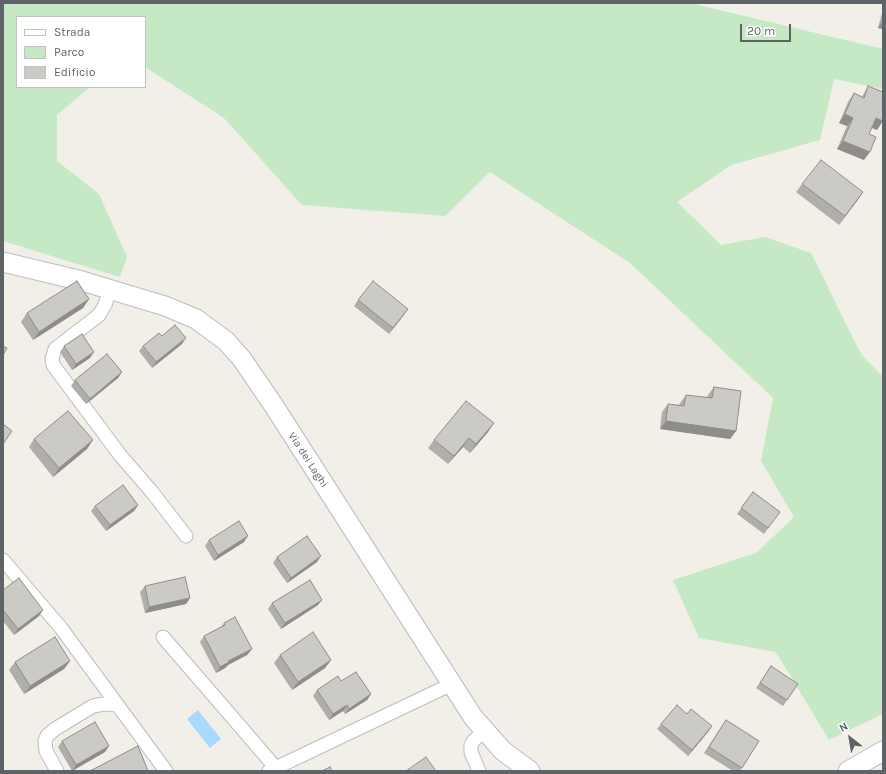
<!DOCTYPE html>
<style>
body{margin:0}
#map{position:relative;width:886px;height:774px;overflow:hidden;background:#f1efe7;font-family:Karla,sans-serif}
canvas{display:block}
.frame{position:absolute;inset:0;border:4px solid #5e6368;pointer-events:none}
.legend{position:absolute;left:16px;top:16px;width:130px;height:72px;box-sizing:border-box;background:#fff;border:1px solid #bfc1c3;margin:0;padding:5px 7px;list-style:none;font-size:12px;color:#5e6368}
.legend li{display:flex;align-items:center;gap:8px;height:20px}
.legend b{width:20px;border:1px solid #bfc1c3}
.north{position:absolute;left:830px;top:718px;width:40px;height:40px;-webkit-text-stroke:3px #fff;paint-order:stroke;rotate:329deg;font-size:11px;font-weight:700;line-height:16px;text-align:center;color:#5e6368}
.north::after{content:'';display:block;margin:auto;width:14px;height:18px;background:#5e6368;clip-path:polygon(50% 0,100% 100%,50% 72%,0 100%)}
.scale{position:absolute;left:740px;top:24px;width:51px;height:18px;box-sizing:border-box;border:2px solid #5e6368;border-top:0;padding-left:5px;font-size:12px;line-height:14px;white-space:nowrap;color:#5e6368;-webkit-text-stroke:3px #fff;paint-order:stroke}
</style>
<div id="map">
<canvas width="886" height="774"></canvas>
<div class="frame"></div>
<ul class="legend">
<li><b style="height:5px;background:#fff"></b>Strada</li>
<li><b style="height:11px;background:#c4e9c4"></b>Parco</li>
<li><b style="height:11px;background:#cccac4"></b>Edificio</li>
</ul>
<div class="north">N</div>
<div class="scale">20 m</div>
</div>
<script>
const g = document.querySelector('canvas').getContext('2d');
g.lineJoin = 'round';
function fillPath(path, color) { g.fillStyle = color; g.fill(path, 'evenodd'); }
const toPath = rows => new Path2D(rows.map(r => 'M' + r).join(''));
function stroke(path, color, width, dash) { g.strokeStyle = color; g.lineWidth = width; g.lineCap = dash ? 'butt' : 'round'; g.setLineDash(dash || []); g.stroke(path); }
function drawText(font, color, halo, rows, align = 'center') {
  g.font = font + ' Karla,sans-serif'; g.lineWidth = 3; g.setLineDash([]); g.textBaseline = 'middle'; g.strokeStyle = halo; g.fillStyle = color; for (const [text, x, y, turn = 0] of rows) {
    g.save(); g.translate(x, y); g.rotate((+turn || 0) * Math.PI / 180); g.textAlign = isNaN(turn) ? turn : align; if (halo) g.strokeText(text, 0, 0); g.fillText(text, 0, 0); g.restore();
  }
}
fillPath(toPath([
 [3,3,690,3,883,49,883,89,834,79,820,140,731,165,677,202,721,245,765,237,811,253,861,354,883,377,883,714,829,740,776,652,699,638,673,580,756,553,794,517,761,461,773,398,630,263,490,172,445,216,302,205,224,118,145,67,145,17,17,17,17,87,90,87,57,115,57,161,99,194,127,257,120,277,3,241]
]), '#c4e9c4');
fillPath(toPath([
 [198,710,221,739,210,748,187,719]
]), '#a9d9ff');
const street = toPath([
 [110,289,105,305,99,315,55,349,52,359,53,365,120,455,152,492,186,536],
 [3,560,61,628,166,771],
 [163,637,276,768],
 [57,771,46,751,45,741,47,736,55,729,93,706,104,704,117,705],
 [269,771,452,684],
 [479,771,471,752,471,745,474,740,484,731]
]);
const secondary = toPath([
 [3,262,82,281,165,306,196,319,226,341,242,359,274,406,473,717,503,751,530,771],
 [848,771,883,751]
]);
stroke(street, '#b9bdc1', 15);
stroke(secondary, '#babec3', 21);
stroke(street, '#fff', 13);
stroke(secondary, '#fff', 19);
fillPath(toPath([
 [883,9,883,29,878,28],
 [868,86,877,130,872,128,869,134,864,160,837,149,847,126,839,123,848,102,854,93,862,97],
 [802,184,863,192,839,225,796,192],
 [89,299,83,308,33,340,21,322,27,313],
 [358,300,408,309,389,334,354,306],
 [162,336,182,344,152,368,139,351,143,346],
 [64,346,90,358,72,370,60,352],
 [122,372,118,378,86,404,71,386,75,380],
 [714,387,736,431,730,439,660,429,662,412,668,404,679,405,680,403,686,395,707,398,708,395],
 [488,432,470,453,463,447,448,464,428,448,434,440],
 [34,439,87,449,53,477,29,447],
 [753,492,780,512,764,534,737,514],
 [138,505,134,511,106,531,91,511,95,506],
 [209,540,244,542,214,561,205,546],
 [277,557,317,562,287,583,273,563],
 [145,586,190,598,186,604,145,613,140,592],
 [3,590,39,616,14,635,3,621],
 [272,603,318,605,281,629,268,609],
 [224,623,252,649,247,655,228,665,225,668,216,673,200,642,204,636,221,627],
 [280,655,331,660,325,668,292,690,274,663],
 [70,661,64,669,24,694,9,670,15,662],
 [771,666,798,684,783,706,756,688],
 [341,681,371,694,367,700,345,714,343,711,329,720,313,696,317,690],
 [687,714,712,726,708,732,688,756,657,729,661,724],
 [726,720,759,741,740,771,733,771,704,753],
 [62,741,109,746,105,752,72,771,58,747]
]), '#afaea9');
fillPath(toPath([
 [882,22,883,22,883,29,878,28],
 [845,114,853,118,847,126,839,123],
 [876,118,883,121,877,130,870,127],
 [843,141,870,152,864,160,837,149],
 [863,192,857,201,839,225,845,216],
 [89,299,83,308,33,340,39,332],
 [408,309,404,315,389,334,393,328],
 [186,338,182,344,152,368,156,362],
 [94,352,90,358,72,370,76,364],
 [122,372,118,378,86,404,90,399],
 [666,421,736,431,730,439,660,429],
 [494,423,488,432,470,453,476,444],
 [469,438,463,447,448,464,454,456],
 [93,440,87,449,53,477,59,468],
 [138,505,134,511,106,531,110,525],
 [248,536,244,542,214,561,218,555],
 [321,556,317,562,287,583,291,578],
 [190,598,186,604,145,613,149,607],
 [322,600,318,605,281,629,285,623],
 [43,610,39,616,14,635,18,629],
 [252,649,247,655,228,665,225,668,216,673,220,667,228,661],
 [331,660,325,668,292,690,298,682],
 [70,661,64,669,24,694,30,686],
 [371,694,367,700,345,714,349,709],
 [347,705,343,711,329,720,333,714],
 [712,726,708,732,688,756,692,750],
 [109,746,105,752,72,771,76,765]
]), '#8f8d89');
const building = toPath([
 [868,86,883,92,883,121,876,118,869,134,876,137,870,152,843,141,853,118,845,114,854,93,864,98,868,86],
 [821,160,863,192,845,216,802,184,821,160],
 [77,281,89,299,39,332,27,313,77,281],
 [373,281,408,309,393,328,358,300,373,281],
 [175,325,186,338,156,362,143,346,159,333,162,336,175,325],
 [82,334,94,352,76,364,64,346,82,334],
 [3,346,7,348,3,355,3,346],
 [107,354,122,372,90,399,75,380,107,354],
 [714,387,741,391,736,431,666,421,668,404,684,406,686,395,712,398,714,387],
 [466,401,494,423,476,444,469,438,454,456,434,440,466,401],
 [68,411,93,440,59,468,34,439,68,411],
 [3,424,12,431,3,444,3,424],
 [123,485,138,505,110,525,95,506,123,485],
 [753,492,780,512,768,528,741,508,753,492],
 [239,521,248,536,218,555,209,540,239,521],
 [307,536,321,556,291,578,277,557,307,536],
 [185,577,190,598,149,607,145,586,185,577],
 [19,578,43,610,18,629,3,610,3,590,19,578],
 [310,580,322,600,285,623,272,603,310,580],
 [235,617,252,649,228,661,229,662,220,667,204,636,225,625,224,623,235,617],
 [313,632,331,660,298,682,280,655,313,632],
 [55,637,70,661,30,686,15,662,55,637],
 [771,666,798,684,787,700,760,683,771,666],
 [356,672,371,694,349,709,347,705,333,714,317,690,338,676,341,681,356,672],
 [677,705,687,714,691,709,712,726,692,750,661,724,677,705],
 [726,720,759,741,742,768,709,747,726,720],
 [95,722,109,746,76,765,62,741,95,722],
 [138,746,148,771,90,771,138,746],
 [426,757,436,771,406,771,426,757],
 [330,767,332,771,322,771,330,767]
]);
fillPath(building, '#cccac4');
stroke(building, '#8f8d89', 1);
drawText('11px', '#5e6368', '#fff', [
 ["Via dei Laghi",308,460,57]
]);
</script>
